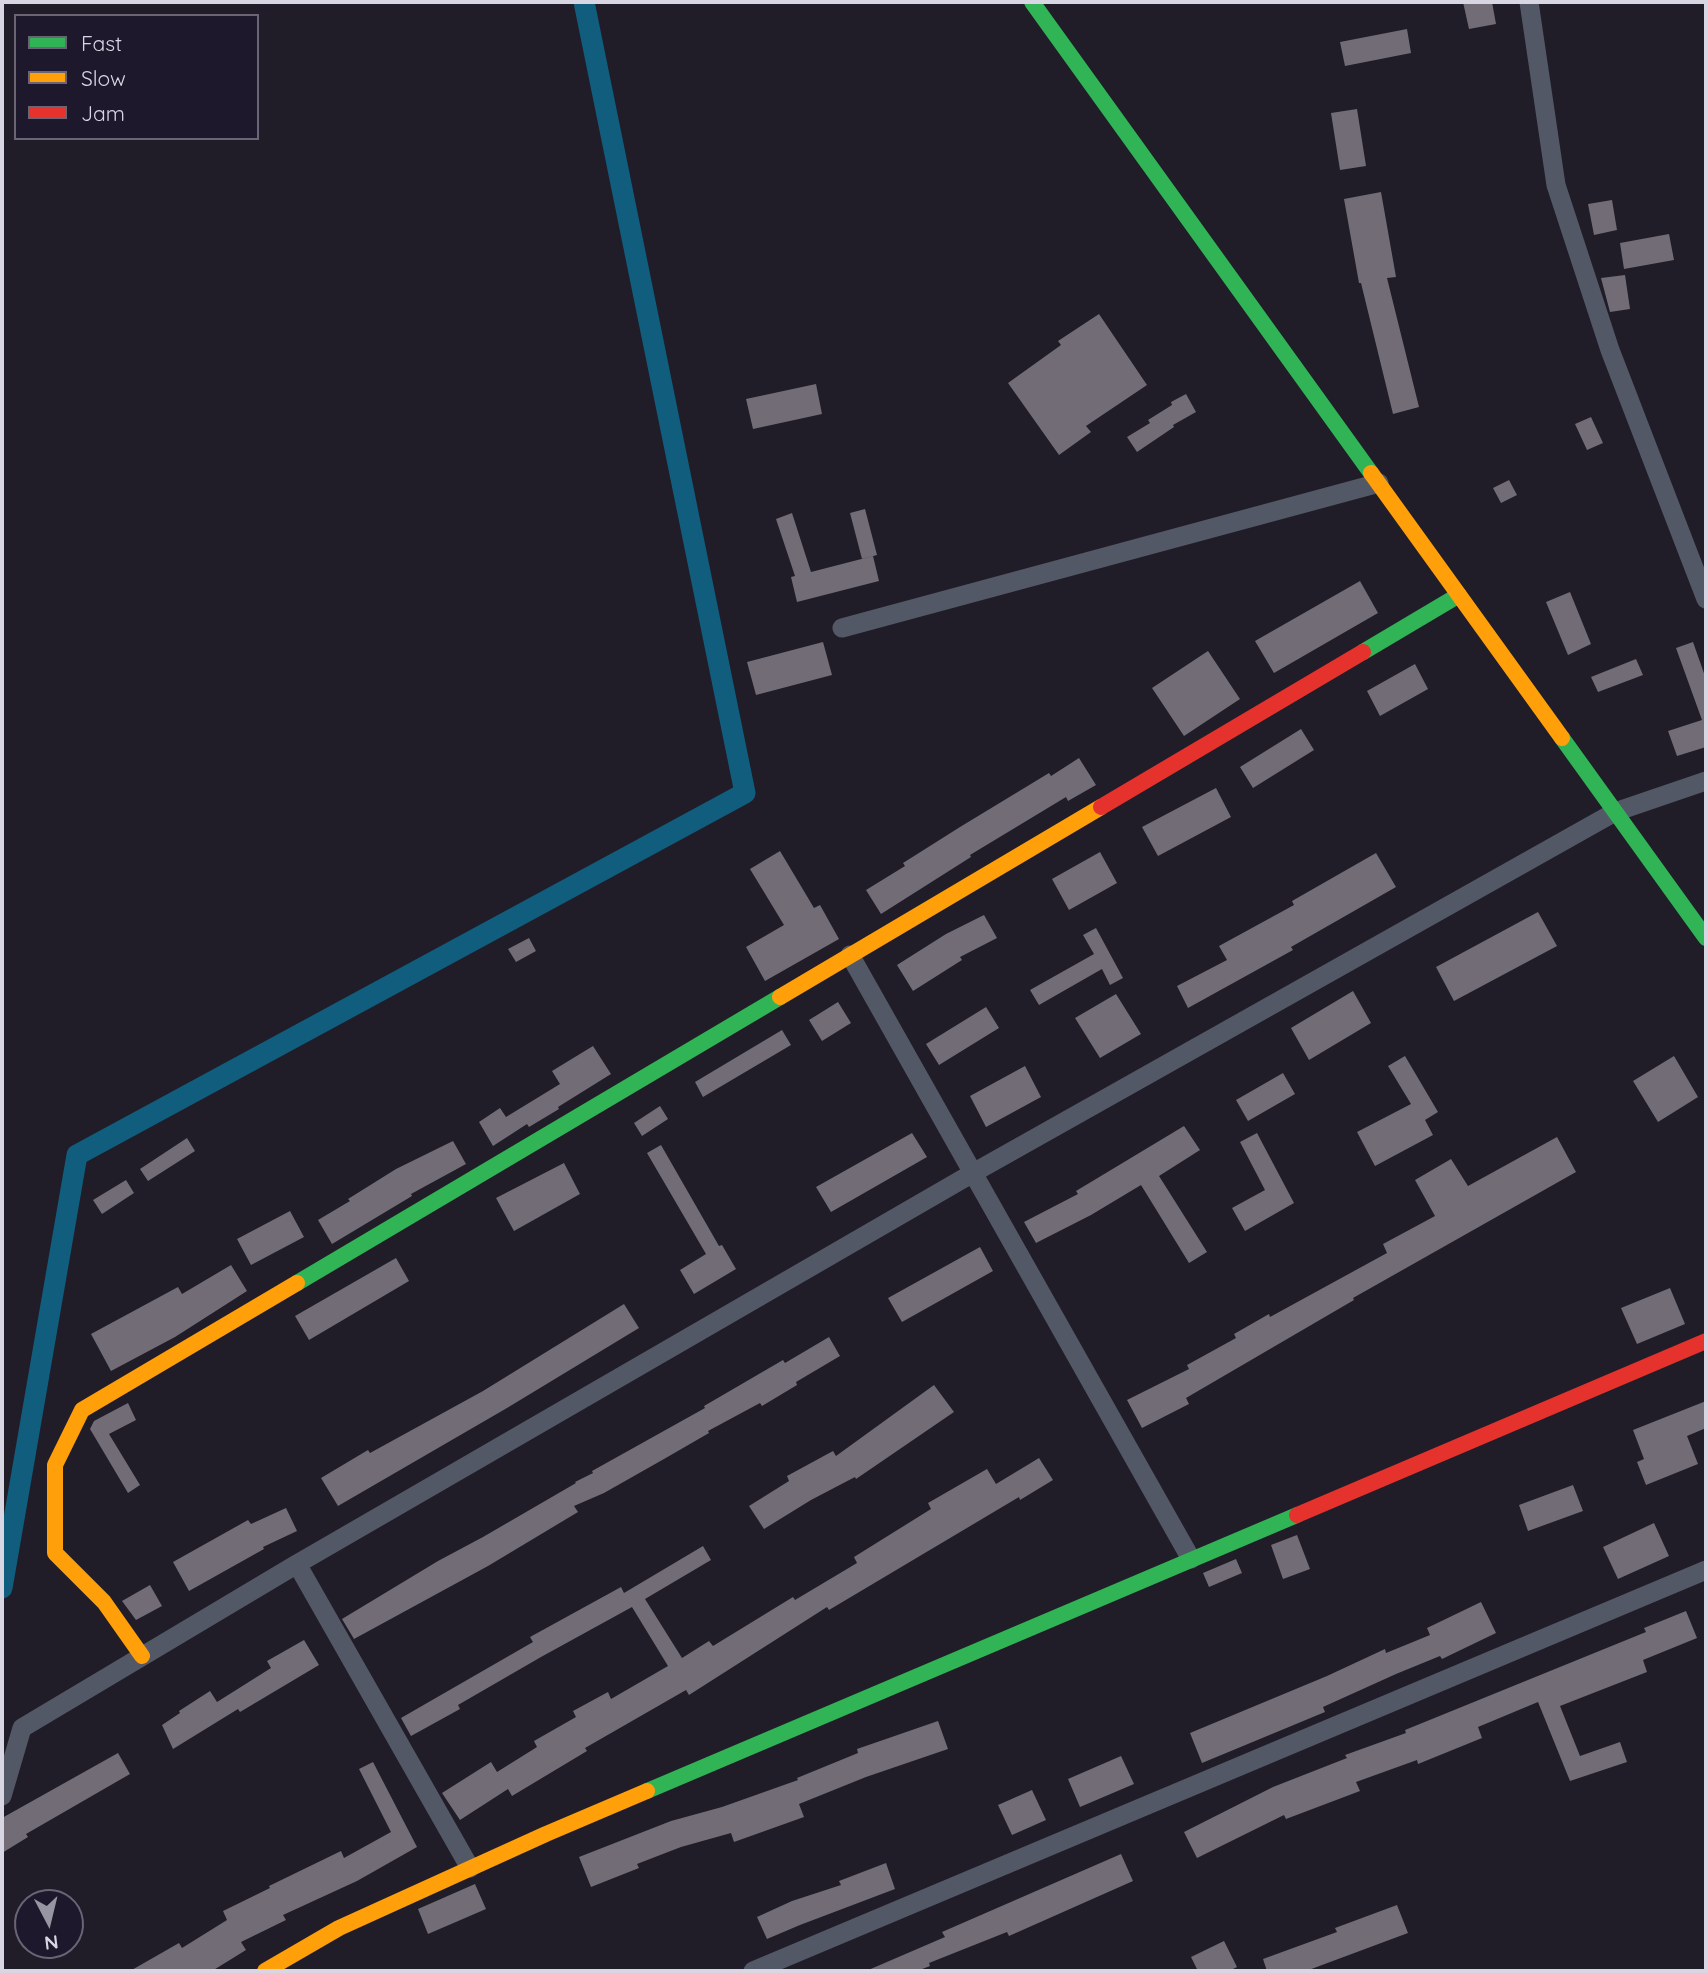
<!DOCTYPE html>
<style>
body{margin:0}
#map{position:relative;width:1708px;height:1973px;overflow:hidden;background:#201d28;font-family:Quicksand,sans-serif}
canvas{display:block}
.frame{position:absolute;inset:0;border:4px solid #d9d6e4;pointer-events:none}
.legend{position:absolute;left:14px;top:14px;width:245px;height:126px;box-sizing:border-box;background:#1e182d;border:2px solid #696476;margin:0;padding:9px 12px;list-style:none;font-size:21px;color:#d9d6e4}
.legend li{display:flex;align-items:center;gap:14px;height:35px}
.legend b{width:35px;border:2px solid #696476}
.north{position:absolute;left:14px;top:1889px;width:70px;height:70px;box-sizing:border-box;background:#1e182d;border:2px solid #696476;border-radius:50%;rotate:173deg;font-size:19px;font-weight:700;line-height:28px;text-align:center;color:#d9d6e4}
.north::after{content:'';display:block;margin:auto;width:24px;height:32px;background:#9895a2;clip-path:polygon(50% 0,100% 100%,50% 72%,0 100%)}
</style>
<div id="map">
<canvas width="1708" height="1973"></canvas>
<div class="frame"></div>
<ul class="legend">
<li><b style="height:9px;background:#30b455"></b>Fast</li>
<li><b style="height:9px;background:#ff9f0a"></b>Slow</li>
<li><b style="height:9px;background:#e5322d"></b>Jam</li>
</ul>
<div class="north">N</div>
</div>
<script>
const g = document.querySelector('canvas').getContext('2d');
g.lineJoin = 'round';
const toPath = rows => new Path2D(rows.map(r => 'M' + r).join(''));
function stroke(path, color, width, dash) { g.strokeStyle = color; g.lineWidth = width; g.lineCap = dash ? 'butt' : 'round'; g.setLineDash(dash || []); g.stroke(path); }
function fillPath(path, color) { g.fillStyle = color; g.fill(path, 'evenodd'); }
stroke(toPath([
 [2,1588,77,1155,745,793,584,2]
]), '#115d7d', 21);
fillPath(toPath([
 [1463,2,1492,2,1496,24,1469,29],
 [1407,29,1411,53,1345,66,1340,42],
 [1357,109,1366,166,1340,170,1331,113],
 [1381,192,1396,277,1387,278,1419,407,1393,414,1361,283,1359,283,1344,199],
 [1612,200,1617,230,1594,235,1588,204],
 [1669,234,1674,260,1624,269,1620,243],
 [1625,275,1630,309,1610,312,1601,278],
 [1099,314,1147,385,1086,426,1091,432,1059,455,1008,383,1061,345,1058,341],
 [816,384,822,414,753,429,746,399],
 [1186,394,1196,412,1173,425,1174,427,1137,452,1127,437,1150,423,1148,420,1172,405,1171,402],
 [1591,417,1603,443,1587,450,1575,424],
 [1509,480,1517,495,1501,503,1493,488],
 [865,509,877,555,862,559,850,513],
 [792,513,811,572,873,556,879,581,797,602,791,577,795,576,776,519],
 [1360,581,1378,613,1274,673,1255,641],
 [1570,592,1591,644,1568,655,1546,602],
 [823,642,832,675,756,695,747,662],
 [1693,642,1706,679,1706,747,1677,756,1668,731,1702,720,1676,648],
 [1208,651,1240,699,1184,736,1152,688],
 [1636,659,1643,675,1598,692,1591,677],
 [1415,664,1428,689,1380,716,1367,691],
 [1301,729,1314,750,1253,788,1240,767],
 [1079,758,1096,785,1068,801,1066,797,970,855,971,857,881,914,866,890,905,866,903,863,960,827,1049,773,1051,776],
 [1216,788,1231,817,1158,856,1142,827],
 [780,851,814,908,820,905,839,939,765,981,746,947,784,925,750,869],
 [1100,852,1117,883,1069,910,1052,879],
 [1376,853,1396,887,1291,947,1293,950,1188,1008,1177,986,1227,960,1219,946,1294,905,1292,901],
 [1538,912,1557,946,1454,1001,1436,967],
 [984,915,997,938,960,957,962,960,913,991,897,965,946,934],
 [1096,928,1123,978,1110,985,1102,969,1039,1005,1030,990,1094,954,1083,935],
 [529,938,536,951,516,962,508,949],
 [1353,991,1371,1023,1309,1060,1291,1028],
 [1116,994,1141,1034,1100,1058,1075,1018],
 [838,1002,851,1023,822,1041,809,1020],
 [986,1007,999,1028,939,1065,926,1044],
 [782,1030,791,1045,703,1097,695,1082],
 [593,1046,611,1074,558,1107,559,1109,529,1127,527,1124,493,1146,479,1122,500,1108,506,1117,560,1084,552,1071],
 [1405,1056,1438,1112,1425,1120,1433,1135,1375,1166,1357,1132,1411,1104,1388,1066],
 [1674,1056,1698,1097,1658,1122,1633,1081],
 [1025,1066,1041,1097,986,1127,970,1096],
 [1283,1073,1295,1094,1248,1121,1236,1100],
 [660,1106,668,1119,642,1136,634,1123],
 [1184,1126,1200,1150,1159,1176,1207,1252,1189,1263,1141,1185,1091,1215,1036,1243,1024,1222,1078,1194,1076,1191],
 [912,1133,927,1157,831,1212,816,1187],
 [1257,1133,1294,1203,1245,1231,1232,1208,1265,1190,1240,1142],
 [1557,1137,1576,1172,1353,1298,1354,1300,1186,1398,1189,1404,1142,1428,1127,1400,1189,1369,1187,1365,1236,1338,1234,1334,1269,1314,1270,1317,1387,1253,1383,1244,1435,1216,1415,1180,1451,1159,1468,1186],
 [187,1138,195,1151,148,1181,140,1169],
 [453,1141,466,1164,411,1194,412,1196,332,1244,318,1220,350,1201,348,1199,396,1169],
 [661,1145,719,1246,722,1245,736,1269,694,1294,680,1270,706,1254,647,1153],
 [564,1163,580,1194,514,1231,496,1198],
 [126,1180,134,1193,102,1214,93,1200],
 [290,1211,304,1237,251,1265,237,1239],
 [980,1247,993,1271,902,1322,888,1298],
 [396,1258,409,1281,309,1340,295,1316],
 [231,1265,247,1291,175,1337,111,1371,91,1334,178,1287,182,1294],
 [1670,1288,1685,1324,1637,1344,1621,1308],
 [624,1304,639,1328,507,1408,338,1506,321,1478,368,1450,370,1453,483,1391],
 [829,1337,840,1356,796,1382,797,1385,762,1406,760,1403,708,1431,709,1433,664,1459,604,1493,574,1506,578,1512,488,1566,354,1639,342,1619,438,1561,483,1537,576,1483,575,1482,593,1473,592,1471,705,1408,704,1406,783,1360,785,1363],
 [934,1385,954,1412,856,1479,855,1477,811,1500,764,1529,749,1506,789,1481,787,1476,833,1451,836,1456],
 [1706,1401,1706,1428,1687,1436,1698,1464,1646,1485,1637,1462,1644,1459,1633,1430],
 [128,1403,136,1420,109,1434,140,1485,128,1493,90,1429,94,1421],
 [1039,1458,1053,1480,1020,1500,1019,1497,829,1610,827,1607,689,1695,686,1690,585,1748,587,1751,512,1796,508,1789,460,1820,442,1793,491,1762,497,1772,537,1747,534,1741,576,1717,573,1711,608,1692,611,1699,668,1666,632,1607,541,1657,458,1705,460,1709,411,1736,401,1718,533,1642,530,1637,621,1587,624,1593,703,1546,711,1560,645,1599,682,1658,709,1641,713,1646,793,1597,795,1600,857,1563,854,1557,931,1509,928,1503,987,1469,996,1484],
 [1573,1485,1583,1511,1528,1531,1519,1505],
 [286,1508,297,1531,263,1547,264,1549,189,1591,173,1562,248,1520,251,1524],
 [1654,1523,1669,1556,1618,1579,1603,1547],
 [1297,1535,1310,1569,1283,1579,1271,1545],
 [1236,1559,1242,1573,1209,1587,1203,1573],
 [150,1585,162,1606,136,1620,122,1601],
 [1481,1602,1496,1633,1442,1659,1440,1656,1396,1674,1323,1707,1325,1712,1202,1763,1190,1733,1327,1676,1385,1649,1386,1653,1430,1635,1427,1628],
 [1686,1611,1697,1638,1643,1660,1647,1672,1560,1706,1580,1756,1620,1742,1627,1762,1570,1781,1538,1702,1478,1727,1482,1738,1418,1764,1417,1760,1356,1782,1360,1791,1286,1819,1284,1815,1197,1858,1184,1832,1273,1787,1347,1758,1345,1755,1406,1733,1405,1730,1646,1632,1644,1628],
 [304,1640,319,1665,240,1712,238,1709,173,1749,162,1725,180,1713,179,1711,210,1691,217,1702,271,1668,267,1661],
 [938,1721,948,1749,866,1777,799,1804,804,1817,734,1842,731,1833,681,1847,637,1864,639,1868,591,1887,579,1857,671,1821,722,1807,798,1780,797,1778,858,1753,857,1749],
 [118,1753,130,1774,26,1834,28,1837,2,1853,2,1818],
 [1121,1756,1134,1784,1080,1807,1068,1779],
 [373,1762,417,1847,357,1881,283,1915,286,1920,241,1942,246,1950,212,1971,130,1971,179,1943,182,1948,227,1920,223,1911,270,1888,269,1886,341,1851,344,1858,391,1832,359,1769],
 [1032,1790,1046,1820,1012,1835,998,1805],
 [1121,1854,1133,1881,1009,1936,1007,1932,929,1963,930,1966,917,1971,866,1971,945,1937,942,1932],
 [886,1863,895,1889,800,1925,767,1939,757,1917,792,1901,841,1885,839,1881],
 [475,1884,486,1909,428,1934,418,1909],
 [1397,1905,1408,1933,1306,1971,1267,1971,1263,1959,1337,1932,1335,1928],
 [1224,1941,1237,1967,1229,1971,1198,1971,1191,1957]
]), '#726c76');
stroke(toPath([
 [1529,2,1556,185,1610,350,1706,599],
 [842,628,1379,483],
 [850,955,973,1173,1615,812,1706,781],
 [297,1564,973,1173,1191,1559],
 [2,1796,22,1728,297,1564,470,1868],
 [753,1971,1706,1570]
]), '#535866', 19);
stroke(toPath([
 [1032,2,1371,473],
 [1363,652,1459,595],
 [1562,738,1706,938],
 [297,1283,780,997],
 [647,1791,1297,1515]
]), '#30b455', 16);
stroke(toPath([
 [1371,473,1562,738],
 [780,997,1101,807],
 [142,1656,104,1602,55,1553,55,1465,82,1410,297,1283],
 [265,1971,339,1928,546,1834,647,1791]
]), '#ff9f0a', 16);
stroke(toPath([
 [1101,807,1363,652],
 [1297,1515,1706,1341]
]), '#e5322d', 16);
</script>
